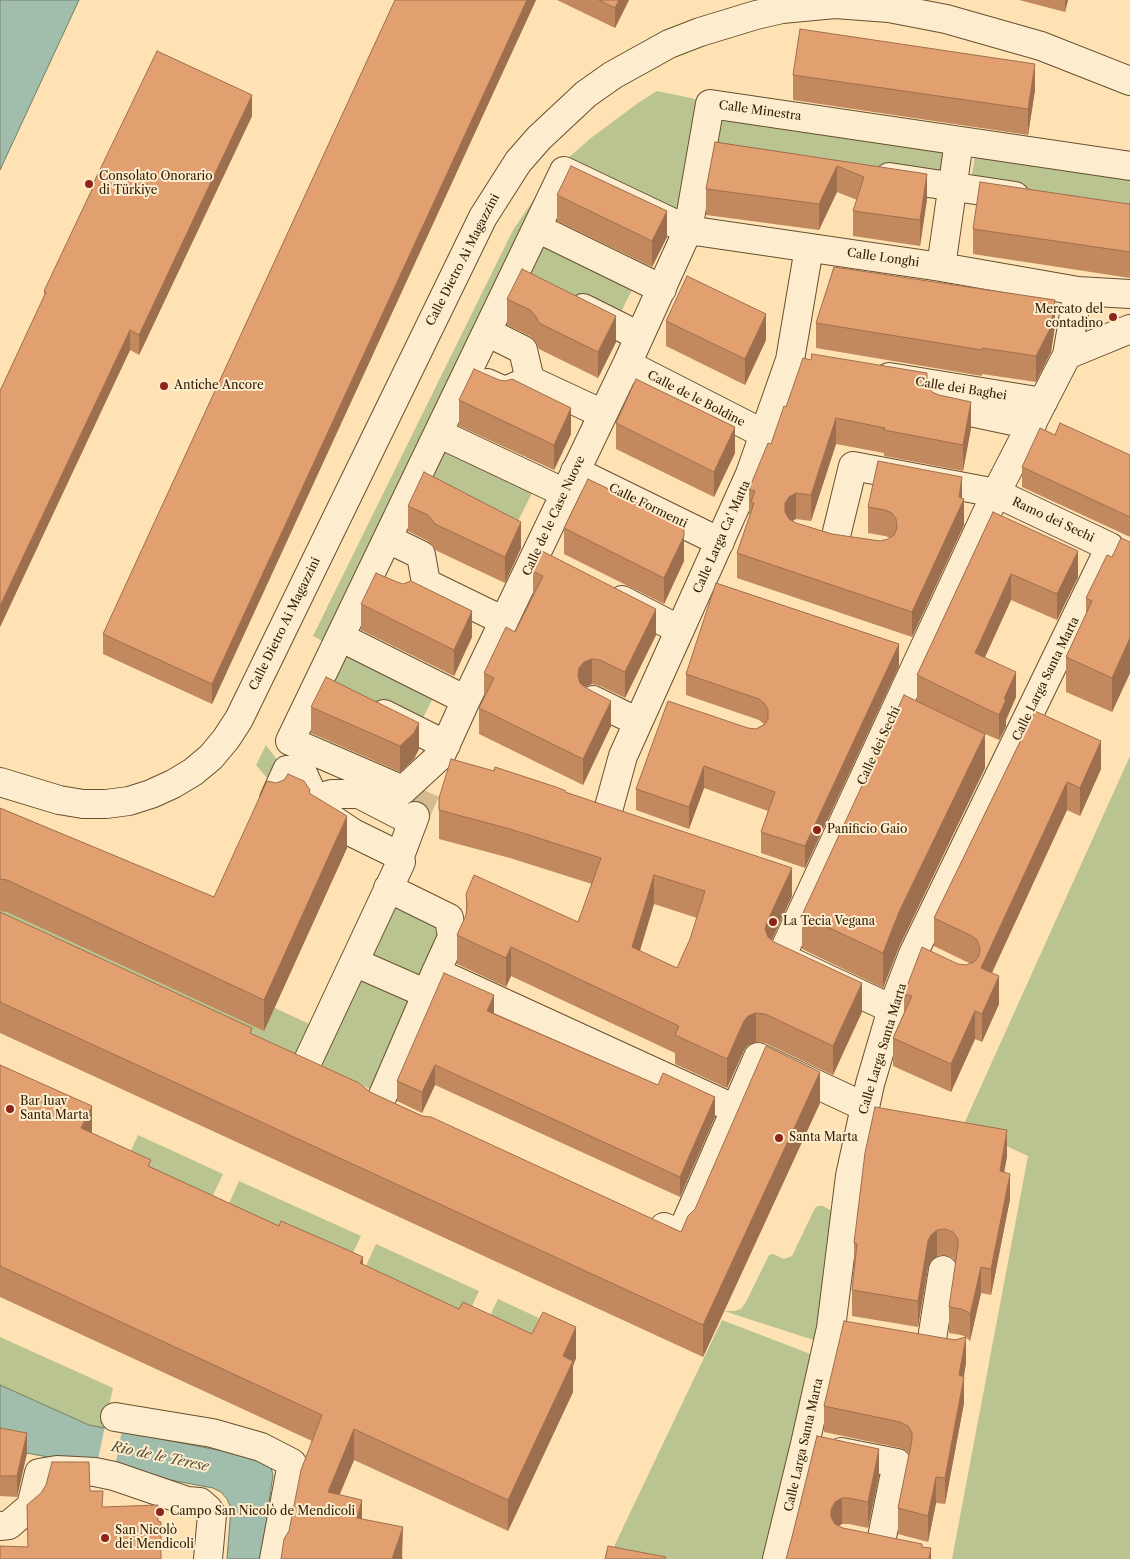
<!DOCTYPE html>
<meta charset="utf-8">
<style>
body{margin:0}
canvas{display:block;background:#fee2b3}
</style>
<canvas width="1130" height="1559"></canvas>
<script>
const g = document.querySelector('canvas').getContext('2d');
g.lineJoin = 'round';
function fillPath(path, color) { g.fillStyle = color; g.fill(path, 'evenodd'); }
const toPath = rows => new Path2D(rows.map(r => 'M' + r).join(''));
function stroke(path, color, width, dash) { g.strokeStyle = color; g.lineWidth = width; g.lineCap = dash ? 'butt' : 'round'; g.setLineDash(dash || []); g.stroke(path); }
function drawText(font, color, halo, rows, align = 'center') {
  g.font = font + ' "Libre Caslon Text",serif'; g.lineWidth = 4; g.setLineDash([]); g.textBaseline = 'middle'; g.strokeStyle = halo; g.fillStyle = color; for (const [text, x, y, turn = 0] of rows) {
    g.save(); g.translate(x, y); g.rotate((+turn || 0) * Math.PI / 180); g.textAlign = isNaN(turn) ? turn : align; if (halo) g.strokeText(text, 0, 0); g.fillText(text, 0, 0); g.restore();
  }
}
fillPath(toPath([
 [657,91,705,101,675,222,565,168,332,646,313,636,513,230,548,179,561,164,591,138,638,103],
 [719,112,947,146,942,181,714,147],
 [976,150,1130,173,1130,211,970,187],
 [539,234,636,282,616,322,520,275],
 [440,438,536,485,516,525,421,478],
 [342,644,437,690,419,726,324,680],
 [266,745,284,769,270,798,267,778,256,765],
 [1130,756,1130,1559,952,1559,1028,1156,963,1126],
 [388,888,449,918,383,1095,309,1060,0,926,0,900,275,1008,322,1030],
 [138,1135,223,1174,206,1210,122,1171],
 [239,1181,361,1236,344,1272,223,1217],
 [818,1206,823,1206,832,1211,820,1342,724,1311,734,1311,741,1309,746,1302,769,1255,773,1254,784,1259,792,1256,815,1208],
 [376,1244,479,1291,463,1326,360,1279],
 [498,1299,539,1318,523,1354,481,1335],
 [722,1320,813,1355,762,1559,608,1559],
 [0,1337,113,1388,104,1429,89,1425,0,1385]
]), '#bac491');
const water = toPath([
 [0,0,79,0,0,170,0,0],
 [0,1385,89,1425,259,1458,270,1464,273,1475,269,1502,275,1503,272,1523,266,1525,262,1559,227,1559,231,1508,227,1499,221,1492,213,1488,0,1448,0,1385]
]);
fillPath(water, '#a0beab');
stroke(water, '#757f68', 1);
fillPath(toPath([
 [105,1426,122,1430,114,1472,96,1469]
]), '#fee2b3');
stroke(toPath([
 [415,816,426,791]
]), '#d6bb90', 28, [28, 14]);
const pedestrian = toPath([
 [889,177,1015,196],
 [537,228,662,289],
 [941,267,959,141],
 [1078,291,941,267,688,230,564,171,290,741,403,790,441,755,466,700,627,364,688,230,710,104,1130,166],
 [583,308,639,336],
 [487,332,523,350,530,380],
 [1067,355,1130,329],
 [627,364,764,434],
 [889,377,1043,402],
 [487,383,505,391,530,380,603,414],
 [943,398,942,406,1032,425],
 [438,433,565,493],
 [575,471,720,542],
 [388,539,421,555,426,583],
 [426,583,504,621],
 [622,600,680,630],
 [340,637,466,700],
 [593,700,638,722],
 [384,714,446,745],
 [274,799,287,770,301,769,320,811,353,833,400,856,415,816],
 [315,799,332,794,359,794,413,822],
 [606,818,623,756,750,474,790,360,809,248],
 [388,888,449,918,452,937,436,972],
 [354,962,427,994],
 [892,1009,781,957,996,493,1067,355,1078,291,1130,294],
 [305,1067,401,862,400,856],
 [377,1109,436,972,735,1109],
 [664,1227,681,1234,758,1057,865,1107],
 [931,1345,943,1270],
 [115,1417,212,1433,261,1447,292,1463,274,1559],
 [841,1452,897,1463,880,1547],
 [0,1526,9,1525,31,1506,39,1473,57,1470,95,1472,114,1476,187,1501,200,1502,208,1509,212,1515,208,1559],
 [777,1559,805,1444,831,1328,850,1176,870,1084,892,1009,913,954,1110,547,996,493,853,466,834,544]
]);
const minor = toPath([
 [0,782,59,800,83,804,106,804,129,801,151,794,173,784,193,772,211,757,226,739,239,719,483,217,518,162,539,138,586,94,613,75,669,44,700,32,756,15,782,9,835,4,889,8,946,19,1041,46,1130,81]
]);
stroke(pedestrian, '#66502f', 30);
stroke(minor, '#66502f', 30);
stroke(pedestrian, '#feecce', 28);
stroke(minor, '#feecce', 28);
fillPath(toPath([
 [395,0,536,0,212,704,103,654,103,634],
 [557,0,629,0,615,28],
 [1019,0,1068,0,1065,12],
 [793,75,1035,90,1028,135,793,100],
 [252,116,139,355,130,350,0,627,0,391,44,297,44,291,94,186,94,182],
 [715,142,927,174,927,199,920,246,853,236,853,211,857,200,837,192,819,230,706,215,706,189],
 [557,195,667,237,652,267,557,221],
 [1130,203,1130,278,973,254,973,229],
 [507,299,616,342,598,378,539,349,535,341,530,336,507,325],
 [666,321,766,340,745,385,666,346],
 [816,323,1055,326,1051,352,1036,382,982,374,982,376,816,348],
 [927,386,932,392,971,428,963,471,884,456,884,453,836,444,811,521,796,519,792,521,796,523,832,534,880,541,888,539,890,538,885,536,868,533,868,507,962,498,964,525,912,637,737,578,737,553,750,515,749,514,749,489,771,444,786,407],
 [459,400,571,434,554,470,459,426],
 [616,423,735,453,714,497,616,449],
 [1055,435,1130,455,1130,537,1022,487,1022,467],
 [408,506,521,548,505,583,435,550,428,541,408,531],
 [993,512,1078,577,1057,620,1011,600,985,657,1016,697,1006,720,1006,726,999,740,985,734,985,768,899,947,883,988,802,949,802,915,917,701,917,675],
 [564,528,684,561,664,604,564,554],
 [1130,542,1130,673,1112,712,1066,692,1066,657,1086,614,1086,598,1112,557],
 [533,571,656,635,625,698,600,686,592,684,585,687,611,726,583,785,479,734,479,708,484,698,484,673,515,632,533,596],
 [361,604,472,637,454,676,361,630],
 [899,666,805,868,761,853,761,832,768,811,704,788,689,829,636,810,636,789,748,728,756,729,764,724,759,720,686,695,686,674],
 [311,707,419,749,414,759,400,772,311,733],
 [1035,711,1101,769,1080,816,1067,810,992,973,999,1004,982,1042,975,1039,951,1092,893,1066,893,1038,904,1012,904,994,958,964,966,965,971,964,934,946,934,918],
 [276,783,310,793,347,848,264,1031,7,912,0,911,0,808,214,897],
 [566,793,792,896,772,940,862,1012,833,1075,765,1043,756,1042,748,1045,744,1050,727,1088,675,1064,675,1053,511,976,506,987,457,964,457,935,466,916,466,894,578,922,592,884,510,858,439,839,439,798],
 [654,904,697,918,690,939,677,968,640,951],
 [0,912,370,1092,681,1232,820,1103,703,1357,0,1033],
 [494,1013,658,1085,715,1117,680,1197,435,1085,422,1113,397,1101,397,1081],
 [0,1065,92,1133,151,1167,459,1309,576,1358,573,1366,573,1392,508,1531,354,1460,339,1495,362,1519,403,1558,402,1559,281,1559,289,1531,312,1441,0,1297],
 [1007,1156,1004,1172,1010,1199,991,1295,981,1293,970,1341,966,1337,966,1363,964,1377,964,1403,945,1504,936,1503,928,1542,898,1534,898,1508,909,1454,908,1452,900,1448,824,1432,824,1406,955,1340,966,1337,961,1335,949,1333,949,1307,956,1262,953,1258,945,1255,937,1256,931,1261,928,1267,918,1327,852,1316,852,1290,854,1269,854,1243],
 [0,1428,27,1453,17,1497,0,1496],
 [817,1436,879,1475,868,1528,849,1524,842,1524,838,1526,843,1528,922,1547,931,1559,792,1537],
 [90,1491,103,1491,28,1547,27,1505]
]), '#c2895f');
fillPath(toPath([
 [527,0,536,0,212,704,212,684],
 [619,0,629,0,615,28,615,8],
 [1065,0,1068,0,1065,12],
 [1035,64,1035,90,1028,135,1028,109],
 [252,95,252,116,139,355,139,335],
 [837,166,837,192,819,230,819,204],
 [927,174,927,199,920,246,920,220],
 [667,211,667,237,652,267,652,241],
 [1055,300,1055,326,1051,352,1036,382,1036,356],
 [766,314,766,340,745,385,745,359],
 [616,316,616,342,598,378,598,352],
 [130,330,130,350,0,627,0,606],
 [971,402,971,428,963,471,963,445],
 [571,408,571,434,554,470,554,445],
 [836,418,836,444,811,521,811,495],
 [735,427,735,453,714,497,714,472],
 [962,477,962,503,964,499,964,525,912,637,912,612,959,497],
 [796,493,796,519,789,523,785,529,785,503,789,497],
 [521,522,521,548,505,583,505,557],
 [684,536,684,561,664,604,664,578],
 [1078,551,1078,577,1057,620,1057,594],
 [1011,574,1011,600,975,679,975,653],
 [656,609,656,635,625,698,625,672],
 [472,611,472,637,454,676,454,650],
 [1130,638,1130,673,1112,712,1112,678],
 [899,644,899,666,805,868,805,846],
 [592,659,592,684,584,687,579,694,578,676,579,668,584,662],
 [1016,672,1016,697,1006,720,1006,726,999,740,999,715,1004,699],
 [611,701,611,726,583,785,583,759],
 [419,723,419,749,414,759,400,772,400,746],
 [985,734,985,768,899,947,883,988,883,953,899,912],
 [1101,741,1101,769,1080,816,1080,788],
 [704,766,704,788,689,829,689,807],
 [1067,782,1067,810,981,996,981,968],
 [347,816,347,848,264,1031,264,1000],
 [792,868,792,896,767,950,765,929,767,922],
 [654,875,654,904,632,976,632,947],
 [511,947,511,976,506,987,506,958],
 [999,976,999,1004,982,1042,982,1014],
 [862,983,862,1012,833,1075,833,1046],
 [494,995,494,1016,487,1011],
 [975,1011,975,1039,951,1092,951,1064],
 [756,1013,756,1042,748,1045,744,1050,727,1088,727,1059,744,1021,748,1016],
 [435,1065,435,1085,422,1113,422,1092],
 [820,1072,820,1103,703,1357,703,1325],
 [715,1097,715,1117,680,1197,680,1177],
 [92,1106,92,1137,81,1128],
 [1007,1130,1007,1156,1000,1197,1000,1171],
 [1010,1174,1010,1199,991,1295,991,1269],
 [937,1230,937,1256,931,1261,928,1267,918,1327,918,1301,928,1241,931,1235],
 [363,1257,363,1288,360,1263],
 [981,1267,981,1293,970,1341,970,1315],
 [576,1327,576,1358,573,1366,573,1392,508,1531,508,1500,563,1356],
 [966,1337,966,1363,959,1401,959,1375],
 [964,1377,964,1403,945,1504,945,1478],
 [354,1429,354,1460,328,1523,328,1492],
 [27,1433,27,1453,17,1497,17,1476],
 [879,1449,879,1475,868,1528,868,1502],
 [936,1477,936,1503,928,1542,928,1516],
 [842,1498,842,1524,835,1528,831,1536,831,1510,835,1502],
 [362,1500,362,1531,357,1518],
 [403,1527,402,1559,392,1559],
 [931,1548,931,1559,929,1559]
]), '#9e6f4e');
const building = toPath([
 [395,0,527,0,212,684,103,634,395,0],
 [599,0,619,0,615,8,599,0],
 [800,29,1035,64,1028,109,793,75,800,29],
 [157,51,252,95,139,335,130,330,0,606,0,391,46,292,44,291,95,183,94,182,157,51],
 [715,142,927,174,920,220,853,211,864,177,837,166,819,204,706,189,715,142],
 [571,166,667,211,652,241,557,195,571,166],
 [980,182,1128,204,1130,203,1130,252,973,229,980,182],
 [834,267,1055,300,1051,327,1036,356,982,348,982,350,816,323,834,267],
 [522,269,616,316,598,352,539,323,535,315,530,310,507,299,522,269],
 [687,276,766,314,745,359,666,321,687,276],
 [812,354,927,373,927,386,932,392,939,395,971,402,963,445,884,430,885,428,836,418,811,495,796,493,789,497,785,503,785,512,789,519,796,523,832,534,880,541,888,539,894,535,897,528,896,519,892,513,885,510,868,507,878,461,962,477,959,497,964,499,912,612,737,553,754,503,751,502,755,491,749,489,768,443,771,444,784,406,786,407,803,358,811,360,812,354],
 [474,369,499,380,505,381,512,379,571,408,554,445,459,400,474,369],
 [636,379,735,427,714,472,616,423,636,379],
 [1060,423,1130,455,1130,517,1022,467,1040,428,1055,435,1060,423],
 [424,472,521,522,505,557,435,524,428,515,408,506,424,472],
 [588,479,684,525,684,536,664,578,564,528,588,479],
 [993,512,1078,551,1057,594,1011,574,975,653,1016,672,1004,699,1006,700,999,715,917,675,993,512],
 [1121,538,1130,542,1130,638,1112,678,1066,657,1092,601,1086,598,1107,555,1112,557,1121,538],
 [542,551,656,609,625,672,600,660,592,659,584,662,579,668,578,676,580,683,586,688,611,701,583,759,479,708,494,678,484,673,506,627,515,632,543,576,533,571,542,551],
 [376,573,397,582,403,584,411,581,472,611,454,650,361,604,376,573],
 [716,583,899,644,805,846,761,832,775,792,704,766,689,807,636,789,668,701,748,728,756,729,764,725,768,719,768,710,764,703,759,699,686,674,716,583],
 [326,677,419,723,414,733,400,746,311,707,326,677],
 [904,695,985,734,899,912,883,953,802,915,904,695],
 [1035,711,1101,741,1080,788,1067,782,981,968,999,976,982,1014,975,1011,951,1064,893,1038,912,996,904,994,922,947,958,964,966,965,974,962,979,956,980,948,977,940,972,936,934,918,1035,711],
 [451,759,494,771,495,767,556,787,566,791,565,792,792,868,767,922,765,929,768,937,774,942,862,983,833,1046,765,1014,756,1013,748,1016,744,1021,727,1059,675,1035,679,1026,511,947,506,958,457,935,466,915,467,906,466,894,474,875,578,922,601,858,510,829,439,810,439,798,451,759],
 [654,875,705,891,690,939,677,968,632,947,654,875],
 [288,774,304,781,310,790,309,793,347,816,264,1000,7,880,0,879,0,808,214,897,267,781,276,783,284,780,288,774],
 [0,912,252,1028,250,1033,359,1083,370,1092,422,1116,431,1117,681,1232,688,1216,695,1209,766,1046,820,1072,703,1325,0,1002,0,912],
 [444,973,494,995,487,1011,658,1085,663,1073,715,1097,680,1177,435,1065,422,1092,397,1081,444,973],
 [0,1065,92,1106,81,1128,151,1160,148,1166,279,1226,281,1221,350,1251,363,1257,360,1263,459,1309,463,1302,532,1334,543,1312,576,1327,563,1356,573,1361,508,1500,354,1429,328,1492,362,1500,357,1518,403,1527,392,1559,281,1559,284,1539,289,1531,301,1470,322,1415,0,1266,0,1065],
 [875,1107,1007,1130,1000,1171,1010,1174,991,1269,981,1267,970,1315,968,1312,961,1309,949,1307,958,1246,958,1239,953,1232,945,1229,937,1230,931,1235,928,1241,918,1301,852,1290,857,1244,854,1243,865,1153,875,1107],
 [844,1321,955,1340,966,1337,959,1375,964,1377,945,1478,936,1477,928,1516,898,1508,912,1440,912,1433,908,1426,900,1422,824,1406,844,1321],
 [0,1428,27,1433,17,1476,0,1476,0,1428],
 [817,1436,879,1449,868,1502,849,1498,842,1498,835,1502,831,1510,831,1517,835,1524,843,1528,922,1544,922,1547,931,1548,929,1559,786,1559,792,1537,817,1436],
 [52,1462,89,1462,90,1491,103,1491,102,1507,158,1505,158,1521,161,1522,161,1559,0,1559,0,1546,28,1547,27,1505,41,1493,46,1485,52,1462],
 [608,1546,666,1557,665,1559,605,1559,608,1546]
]);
fillPath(building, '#e29f6f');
stroke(building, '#9e6f4e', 1);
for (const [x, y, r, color] of [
 [89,184,5,"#8f2418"],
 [1113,317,5,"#8f2418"],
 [164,386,5,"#8f2418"],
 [817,830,5,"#8f2418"],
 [773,922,5,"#8f2418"],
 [10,1109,5,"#8f2418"],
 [779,1138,5,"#8f2418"],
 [160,1512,5,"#8f2418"],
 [105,1538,5,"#8f2418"]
]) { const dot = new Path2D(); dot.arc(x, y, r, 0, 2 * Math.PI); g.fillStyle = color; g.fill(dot); stroke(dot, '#feecce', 2); }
drawText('12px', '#342003', '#feecce', [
 ["Calle Minestra",760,111,8],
 ["Calle Longhi",883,258,8],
 ["Calle Dietro Ai Magazzini",463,260,-63],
 ["Calle dei Baghei",961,389,9],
 ["Calle de le Boldine",696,399,27],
 ["Calle Formenti",648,506,26],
 ["Calle de le Case Nuove",554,516,-65],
 ["Ramo dei Sechi",1053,520,25],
 ["Calle Larga Ca' Matta",722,537,-66],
 ["Calle Dietro Ai Magazzini",285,624,-64],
 ["Calle Larga Santa Marta",1046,679,-64],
 ["Calle dei Sechi",879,746,-65],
 ["Calle Larga Santa Marta",883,1049,-73],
 ["Calle Larga Santa Marta",804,1445,-77]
]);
drawText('12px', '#342003', '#feecce', [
 ["Consolato Onorario",99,177],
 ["di Türkiye",99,191],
 ["Mercato del",1103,310,"right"],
 ["contadino",1103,324,"right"],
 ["Antiche Ancore",174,386],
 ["Panificio Gaio",827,830],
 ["La Tecia Vegana",783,922],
 ["Bar Iuav",20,1102],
 ["Santa Marta",20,1116],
 ["Santa Marta",789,1138],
 ["Campo San Nicolò de Mendicoli",170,1512],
 ["San Nicolò",115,1531],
 ["dei Mendicoli",115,1545]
], 'left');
drawText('italic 14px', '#544f35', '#feecce', [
 ["Rio de le Terese",160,1457,12]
]);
</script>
